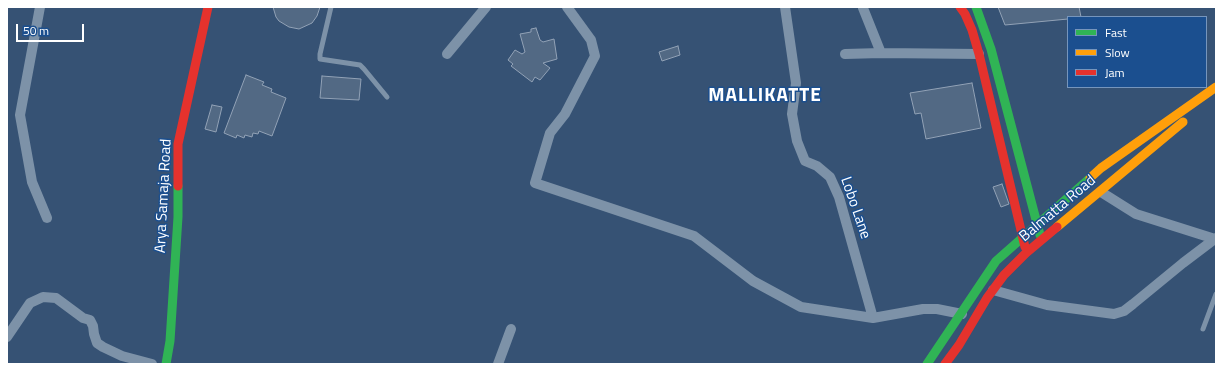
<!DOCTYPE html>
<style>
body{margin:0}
#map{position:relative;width:1223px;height:371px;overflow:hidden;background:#365274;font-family:"Titillium Web",sans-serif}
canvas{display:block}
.frame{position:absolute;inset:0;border:8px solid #fff;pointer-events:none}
.legend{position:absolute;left:1067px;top:16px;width:140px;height:72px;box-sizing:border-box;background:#1b4f8f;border:1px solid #7695bc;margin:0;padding:5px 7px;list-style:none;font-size:12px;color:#fff}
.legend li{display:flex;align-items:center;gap:8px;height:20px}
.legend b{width:20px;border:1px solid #7695bc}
.scale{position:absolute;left:16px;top:24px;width:68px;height:18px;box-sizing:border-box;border:2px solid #fff;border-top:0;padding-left:5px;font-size:12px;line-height:14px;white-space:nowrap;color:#fff;-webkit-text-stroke:3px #1b4f8f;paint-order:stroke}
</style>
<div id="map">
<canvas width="1223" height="371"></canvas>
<div class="frame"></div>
<ul class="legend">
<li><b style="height:5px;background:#30b455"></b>Fast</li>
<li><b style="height:5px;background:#ff9f0a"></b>Slow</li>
<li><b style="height:5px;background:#e5322d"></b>Jam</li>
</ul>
<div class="scale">50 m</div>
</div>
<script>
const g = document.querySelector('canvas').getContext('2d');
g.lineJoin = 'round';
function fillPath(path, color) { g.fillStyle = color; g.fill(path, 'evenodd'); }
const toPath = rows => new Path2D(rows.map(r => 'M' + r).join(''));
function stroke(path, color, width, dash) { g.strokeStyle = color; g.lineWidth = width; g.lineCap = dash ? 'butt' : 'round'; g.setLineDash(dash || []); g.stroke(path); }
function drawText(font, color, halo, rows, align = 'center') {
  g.font = font + ' "Titillium Web",sans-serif'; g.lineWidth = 3; g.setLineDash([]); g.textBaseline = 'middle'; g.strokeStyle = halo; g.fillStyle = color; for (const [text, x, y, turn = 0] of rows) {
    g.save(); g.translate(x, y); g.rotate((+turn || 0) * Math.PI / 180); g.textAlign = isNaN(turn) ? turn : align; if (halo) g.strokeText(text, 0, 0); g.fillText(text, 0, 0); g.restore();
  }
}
const building = toPath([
 [273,7,320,7,317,16,312,23,299,29,289,27,279,21,276,17,273,7],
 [998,7,1079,7,1081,17,1068,17,1068,19,1005,25,998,7],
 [536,28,540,40,543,42,554,39,557,59,543,63,550,68,540,80,535,77,532,82,511,66,513,64,508,60,515,50,522,54,525,52,520,34,531,32,531,29,536,28],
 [678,46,680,55,662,61,659,52,678,46],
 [246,75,264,82,262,85,272,89,271,92,286,98,272,136,259,131,258,134,253,133,252,137,245,135,244,138,237,135,236,138,224,133,246,75],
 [322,76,361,79,359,100,320,98,322,76],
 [972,83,981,128,926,139,921,113,915,114,910,93,972,83],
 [212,105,222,107,216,132,205,129,212,105],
 [1002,184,1009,204,1001,207,993,187,1002,184]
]);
fillPath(building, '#526984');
stroke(building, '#92a2b6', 1);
stroke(toPath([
 [331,7,320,54,320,59,360,65,364,69,387,97],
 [1203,329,1216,294]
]), '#7d92a8', 5);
stroke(toPath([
 [40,7,20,115,32,182,47,218],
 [567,7,591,40,595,56,565,114,550,133,535,183,694,236,753,281,801,307,873,318],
 [785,7,796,83,792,114,797,141,805,161,817,166,830,177,839,197,873,318,923,309,937,309,962,314],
 [863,8,881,53],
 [447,54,486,7],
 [845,54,881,53,979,54],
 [1101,192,1136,214,1215,239],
 [993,290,1047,305,1114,314,1124,311,1133,304,1183,263,1216,238],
 [7,337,30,303,43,297,56,298,83,318,90,320,93,326,94,334,97,343,103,347,122,356,152,364],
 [498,364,511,329]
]), '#7d92a8', 10);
stroke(toPath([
 [976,7,991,49,1040,235],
 [166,364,170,341,178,217,178,186],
 [927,364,996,261,1090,178]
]), '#30b455', 9);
stroke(toPath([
 [1090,178,1101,168,1216,87],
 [1057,227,1183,122]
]), '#ff9f0a', 9);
stroke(toPath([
 [960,7,965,14,972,30,979,54,1025,247],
 [178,186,178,144,208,7],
 [945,364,959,345,987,298,1004,275,1026,253,1057,227]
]), '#e5322d', 9);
drawText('15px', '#fff', '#1b4f8f', [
 ["Arya Samaja Road",164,196,-87],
 ["Lobo Lane",855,208,71],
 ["Balmatta Road",1058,209,-40]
]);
g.letterSpacing = '1px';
drawText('bold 19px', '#fff', '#1b4f8f', [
 ["MALLIKATTE",765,96]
]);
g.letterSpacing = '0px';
</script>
